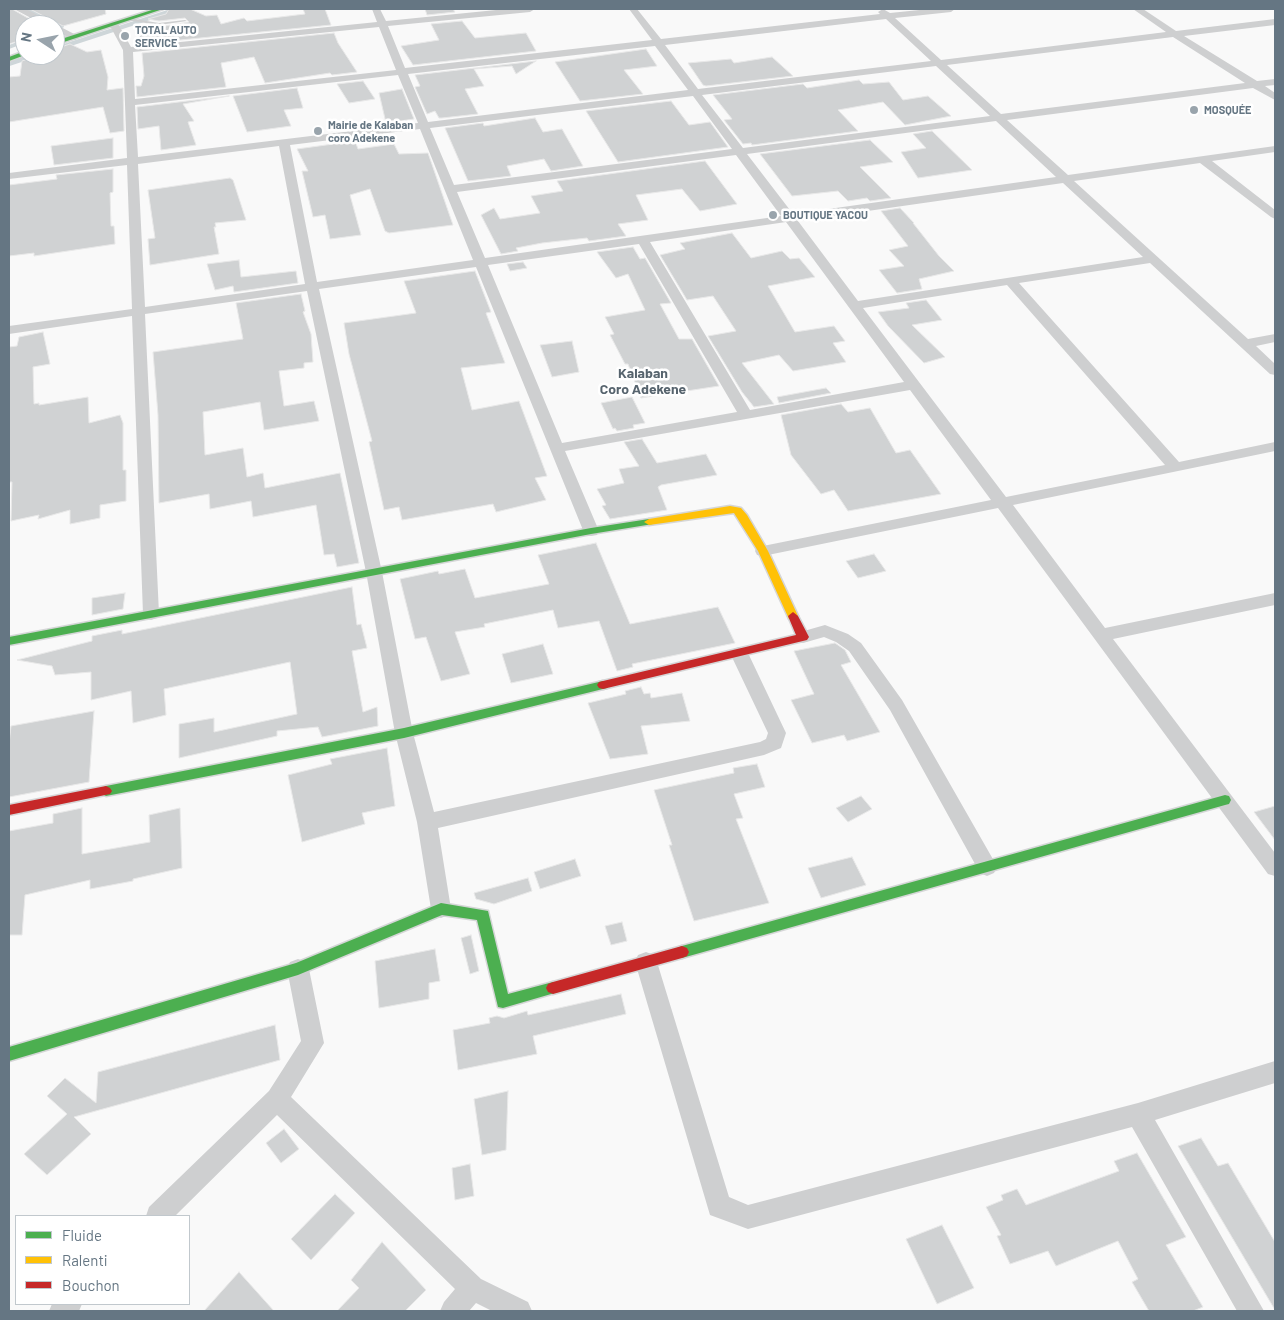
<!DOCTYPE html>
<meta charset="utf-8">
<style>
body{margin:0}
#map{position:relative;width:1284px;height:1320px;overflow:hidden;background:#f9f9f9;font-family:Barlow,sans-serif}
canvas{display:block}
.frame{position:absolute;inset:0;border:10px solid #657683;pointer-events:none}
.legend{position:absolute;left:15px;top:1215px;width:175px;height:90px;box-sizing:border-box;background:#fff;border:1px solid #c1c8cd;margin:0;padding:6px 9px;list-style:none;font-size:15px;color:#657683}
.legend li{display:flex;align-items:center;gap:10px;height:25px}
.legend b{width:25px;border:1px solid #c1c8cd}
.north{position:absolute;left:15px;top:15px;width:50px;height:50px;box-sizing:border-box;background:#fff;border:1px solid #c1c8cd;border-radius:50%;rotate:281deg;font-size:14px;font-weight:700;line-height:20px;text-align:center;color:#657683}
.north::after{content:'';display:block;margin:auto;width:18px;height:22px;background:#99a4ac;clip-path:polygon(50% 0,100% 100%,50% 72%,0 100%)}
</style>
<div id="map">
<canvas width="1284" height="1320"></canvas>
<div class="frame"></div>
<ul class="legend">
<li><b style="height:6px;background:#4caf50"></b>Fluide</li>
<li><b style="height:6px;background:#ffc107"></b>Ralenti</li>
<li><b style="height:6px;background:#c62828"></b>Bouchon</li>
</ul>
<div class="north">N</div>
</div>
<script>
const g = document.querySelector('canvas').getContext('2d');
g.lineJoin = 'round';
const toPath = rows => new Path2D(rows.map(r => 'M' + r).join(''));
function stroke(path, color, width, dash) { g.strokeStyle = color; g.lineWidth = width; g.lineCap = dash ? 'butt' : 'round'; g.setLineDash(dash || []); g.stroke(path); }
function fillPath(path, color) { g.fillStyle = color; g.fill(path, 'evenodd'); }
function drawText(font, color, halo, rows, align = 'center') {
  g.font = font + ' Barlow,sans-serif'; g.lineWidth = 5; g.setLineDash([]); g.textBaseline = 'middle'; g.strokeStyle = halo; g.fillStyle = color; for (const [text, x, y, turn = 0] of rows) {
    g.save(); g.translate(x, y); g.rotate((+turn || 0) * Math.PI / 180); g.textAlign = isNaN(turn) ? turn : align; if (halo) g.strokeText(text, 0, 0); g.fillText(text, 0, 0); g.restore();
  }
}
stroke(toPath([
 [28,9,62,26,55,29],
 [9,47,25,41],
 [55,49,171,11],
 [9,64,36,55]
]), '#ced6d9', 4);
const building = toPath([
 [9,9,12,9,40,25,25,25,25,39,9,44,9,9],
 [30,9,105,9,106,14,63,26,30,9],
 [169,9,190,9,206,16,217,15,221,24,244,18,247,21,305,14,303,9,325,9,331,25,140,44,139,24,159,27,189,22,185,18,159,21,148,19,166,14,169,9],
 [425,9,453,9,455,12,427,15,425,9],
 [462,21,475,38,526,33,536,51,413,65,401,46,439,40,431,24,462,21],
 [334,33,338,43,357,72,332,75,330,73,265,83,254,57,221,63,226,87,137,97,136,86,141,86,144,76,142,53,334,33],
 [70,44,87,52,101,50,108,77,107,90,123,88,124,131,110,133,103,107,9,122,9,77,20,76,22,61,31,58,32,55,55,55,55,49,70,44],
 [646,49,657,66,624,70,643,94,580,101,555,62,646,49],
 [772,57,793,76,706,86,703,85,688,63,731,59,734,63,772,57],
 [536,61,516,74,512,66,474,69,484,86,465,89,478,114,442,118,439,118,435,111,427,114,415,87,420,86,415,75,536,61],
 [859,80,863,84,889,82,903,100,928,96,951,116,905,125,883,102,838,110,858,131,752,145,751,143,743,144,724,120,732,119,713,95,803,84,807,88,859,80],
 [363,81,375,99,349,103,337,84,363,81],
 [297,88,303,108,284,110,291,126,247,132,233,96,297,88],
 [402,89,414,119,386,123,379,93,402,89],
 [229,96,183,104,194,121,188,122,196,145,161,150,159,126,138,129,137,107,229,96],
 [671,101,689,125,710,122,728,147,618,162,586,111,671,101],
 [535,118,543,132,562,129,583,166,551,171,544,159,507,166,511,176,468,181,445,128,483,123,484,126,535,118],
 [932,131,972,170,918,178,901,152,926,148,913,134,932,131],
 [113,138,113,158,54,165,51,146,113,138],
 [870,140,893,162,860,167,891,198,870,201,867,198,848,201,838,191,792,196,760,154,870,140],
 [355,141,358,149,394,144,399,154,428,153,453,225,389,233,385,231,370,189,350,195,361,235,330,239,325,215,313,217,302,171,308,171,297,149,355,141],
 [705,161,737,204,700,211,682,189,636,195,648,220,618,224,626,236,589,241,587,238,542,243,516,248,518,251,501,254,481,215,494,208,500,219,540,213,531,196,563,191,557,181,705,161],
 [113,169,113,192,110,193,111,226,114,226,115,244,34,256,34,253,9,256,9,185,57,179,56,175,113,169],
 [230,178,233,180,246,220,215,223,216,227,214,227,219,254,150,265,148,239,155,238,148,190,230,178],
 [900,208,914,223,913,223,939,256,954,271,919,279,922,289,897,293,879,270,904,266,889,250,908,246,881,211,900,208],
 [732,233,751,258,782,251,790,259,799,258,815,277,768,286,795,332,834,326,845,341,833,343,846,362,793,371,779,355,742,363,774,404,754,407,742,392,708,336,736,331,713,296,687,300,660,255,685,249,680,243,732,233],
 [633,247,640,259,645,258,671,303,660,304,679,339,692,339,719,386,641,398,628,364,625,364,610,335,614,334,605,317,645,310,628,274,616,278,597,252,633,247],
 [239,260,241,277,296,271,298,283,234,292,233,286,215,290,207,264,239,260],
 [523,262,527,268,510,271,507,264,523,262],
 [475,271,491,312,486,313,505,363,461,368,472,410,519,401,547,476,535,478,546,500,496,512,493,504,402,520,399,507,384,510,369,442,372,441,349,354,344,323,416,313,404,281,475,271],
 [301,294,305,311,303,312,311,334,313,362,304,363,304,368,279,371,284,406,314,401,319,421,264,430,260,402,203,412,205,455,243,448,247,477,263,473,265,488,340,473,359,563,337,567,334,554,324,555,316,505,253,517,251,501,210,509,209,494,159,503,158,415,153,352,243,339,236,303,301,294],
 [926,300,942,320,912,325,945,357,924,363,888,326,878,312,909,308,906,303,926,300],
 [43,332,50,364,33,367,34,404,39,403,39,405,88,397,89,423,120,415,123,423,123,470,126,470,126,501,100,505,100,518,70,524,70,510,38,519,39,515,11,521,12,482,9,482,9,347,17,346,19,337,43,332],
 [572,341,579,372,552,377,540,345,572,341],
 [826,388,831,393,779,403,777,397,826,388],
 [632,397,645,423,633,425,634,428,617,431,615,428,613,429,601,403,632,397],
 [841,404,848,412,870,408,896,453,910,450,941,494,848,511,834,490,821,494,791,455,781,415,841,404],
 [642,439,657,463,706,454,717,475,661,485,658,487,667,510,610,519,602,506,606,505,597,489,624,483,619,469,639,466,624,442,642,439],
 [596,543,630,624,718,607,735,643,632,664,633,667,617,671,599,621,558,628,553,610,484,624,485,627,455,632,470,674,441,681,426,637,415,639,400,579,438,571,439,574,465,569,475,598,549,584,538,555,596,543],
 [874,554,886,571,858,578,846,561,874,554],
 [352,587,357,625,361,624,367,648,352,651,363,712,377,707,378,726,322,737,318,727,277,731,277,736,179,758,179,724,214,718,214,732,297,714,290,662,164,689,166,715,133,723,131,691,91,700,91,672,55,675,52,666,17,660,92,641,92,636,122,630,122,634,352,587],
 [125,593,123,609,92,615,92,598,125,593],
 [835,643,845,650,851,662,841,665,880,732,847,741,844,735,812,743,791,700,814,694,794,651,835,643],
 [543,644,553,674,511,683,502,654,543,644],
 [641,687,644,694,650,693,651,698,682,693,690,721,641,726,648,754,610,759,588,703,626,694,625,691,641,687],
 [94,711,89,782,9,797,9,744,11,726,94,711],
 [387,748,395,806,362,813,365,824,302,842,288,775,332,764,330,759,387,748],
 [757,764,765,787,734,794,743,818,736,819,769,903,694,921,669,845,672,845,654,790,734,773,733,768,757,764],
 [861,796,872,809,848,822,836,808,861,796],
 [1275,806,1275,840,1254,812,1275,806],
 [82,808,82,854,150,842,149,815,180,808,182,868,133,879,133,881,90,889,90,880,25,895,22,935,9,935,9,831,53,823,53,814,82,808],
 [852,857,866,885,821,898,808,868,852,857],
 [575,859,581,876,540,889,534,872,575,859],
 [528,878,532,891,494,904,476,899,474,893,528,878],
 [622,922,627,941,611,945,605,926,622,922],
 [471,935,479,971,470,974,461,938,471,935],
 [435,949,440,981,429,983,429,999,379,1008,375,961,435,949],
 [621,994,626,1014,533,1036,537,1054,458,1070,453,1030,490,1023,489,1018,497,1016,504,1018,527,1011,528,1015,621,994],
 [275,1025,280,1060,74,1117,91,1134,47,1175,24,1154,67,1114,47,1096,65,1078,96,1103,98,1072,275,1025],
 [508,1091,506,1150,482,1155,474,1099,508,1091],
 [284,1129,299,1149,281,1163,266,1143,284,1129],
 [1201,1138,1218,1166,1228,1163,1275,1242,1275,1310,1178,1146,1201,1138],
 [1137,1153,1186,1237,1166,1245,1203,1307,1193,1311,1149,1311,1132,1282,1138,1279,1118,1241,1056,1266,1048,1251,1010,1264,997,1236,1001,1235,986,1207,1003,1200,1001,1195,1017,1189,1026,1205,1119,1171,1114,1161,1137,1153],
 [470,1164,474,1196,455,1200,452,1168,470,1164],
 [335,1194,355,1213,311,1260,291,1239,335,1194],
 [942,1225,974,1288,937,1304,906,1239,942,1225],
 [382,1242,426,1290,405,1311,337,1311,359,1288,351,1280,382,1242],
 [239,1272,274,1311,204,1311,239,1272]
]);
fillPath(building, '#d0d2d3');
stroke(building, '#e8e8e8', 1);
const fast = toPath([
 [155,9,163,9,55,45,55,41,155,9],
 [25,51,25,55,9,61,9,57,25,51],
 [649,519,653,520,654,522,653,524,591,534,9,645,9,637,591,528,649,519],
 [603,681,607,682,609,685,607,688,404,738,106,796,102,794,100,791,102,788,106,786,404,728,603,681],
 [1225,795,1229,796,1231,800,1229,804,1225,805,682,958,677,956,675,952,677,948,682,946,1225,795],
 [441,903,488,911,508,994,553,982,558,984,560,988,558,992,503,1008,498,1007,477,920,442,915,298,975,9,1061,9,1047,296,963,441,903]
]);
const slow = toPath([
 [730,506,741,508,747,515,768,551,798,616,797,619,789,619,758,551,734,513,649,525,644,522,649,519,730,506]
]);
const jam = toPath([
 [793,612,798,616,809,637,807,640,603,689,599,688,597,685,599,682,603,681,796,635,788,616,793,612],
 [106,786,110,788,112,791,110,794,9,815,9,805,106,786],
 [682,946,687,948,689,952,687,956,682,958,553,994,548,992,546,988,548,984,553,982,682,946]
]);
stroke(fast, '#d5d6d7', 3);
stroke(slow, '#d5d6d7', 3);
stroke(jam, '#d5d6d7', 3);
fillPath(toPath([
 [128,18,159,23,185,20,187,21,159,25,126,20,126,18,128,18]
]), '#cecfd0');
fillPath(toPath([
 [14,9,26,9,80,37,75,40,72,39,55,31,55,25,44,25,14,9],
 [372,9,380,9,386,21,506,9,535,9,530,12,388,26,405,68,652,40,629,9,637,9,661,39,880,14,878,12,883,9,890,13,929,9,955,9,951,12,895,18,941,60,1166,32,1133,9,1143,9,1176,31,1275,19,1275,25,1184,36,1257,81,1275,79,1275,85,1265,86,1275,93,1275,100,1253,88,1007,120,1068,175,1275,146,1275,152,1212,161,1275,210,1275,219,1271,217,1200,163,1074,181,1248,339,1275,334,1275,342,1256,346,1275,364,1275,375,1270,374,1150,263,1019,283,1179,462,1275,442,1275,451,1013,505,1105,628,1275,593,1275,605,1113,639,1275,853,1275,876,1268,874,998,508,763,556,757,555,755,551,757,547,763,546,991,500,910,390,565,451,599,531,597,535,591,536,585,535,476,267,319,289,382,572,413,733,434,812,760,742,766,739,768,733,730,653,733,649,739,647,745,649,748,653,786,733,781,748,764,755,438,828,451,909,448,915,441,918,434,915,431,909,417,822,395,733,366,572,307,291,145,314,159,614,157,618,151,620,145,618,143,614,132,316,9,334,9,326,132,309,127,165,9,179,9,173,127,158,123,50,109,24,111,22,117,22,131,47,377,22,372,9],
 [886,19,931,61,698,89,665,45,886,19],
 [379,27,396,70,135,99,133,52,379,27],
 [1173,37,1245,83,1001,114,947,65,1173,37],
 [655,46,688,90,428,122,408,74,655,46],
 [936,66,990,116,743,148,702,95,936,66],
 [398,75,418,123,138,157,135,105,398,75],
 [693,96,732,149,454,185,430,128,693,96],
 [996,121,1056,177,793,214,747,154,996,121],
 [420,129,473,260,317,282,290,145,420,129],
 [279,146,305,284,145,307,138,164,279,146],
 [736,155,781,216,485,258,457,192,736,155],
 [1063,183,1143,257,858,301,798,221,1063,183],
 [786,222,904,382,750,410,650,242,786,222],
 [639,244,737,412,562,443,488,265,639,244],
 [1007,285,1165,465,1006,497,863,308,1007,285],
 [825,625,848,634,861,643,902,700,994,861,997,867,994,873,987,876,980,873,890,710,849,651,836,642,824,637,803,643,797,641,794,637,797,633,825,625],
 [646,952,654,955,657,962,729,1197,748,1205,1138,1103,1275,1061,1275,1083,1155,1120,1264,1311,1237,1311,1132,1127,748,1229,710,1215,635,962,638,955,646,952],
 [298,959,306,962,309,969,324,1043,291,1097,481,1279,528,1302,532,1311,492,1311,476,1303,469,1311,440,1311,444,1302,455,1289,277,1115,175,1216,146,1216,149,1207,269,1091,301,1041,287,969,290,962,298,959],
 [52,1304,82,1304,79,1311,49,1311,52,1304]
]), '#cecfd0');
fillPath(fast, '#4caf50');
fillPath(slow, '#ffc107');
fillPath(jam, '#c62828');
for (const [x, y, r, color] of [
 [125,36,5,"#99a4ac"],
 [1194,110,5,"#99a4ac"],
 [318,131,5,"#99a4ac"],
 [773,215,5,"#99a4ac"]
]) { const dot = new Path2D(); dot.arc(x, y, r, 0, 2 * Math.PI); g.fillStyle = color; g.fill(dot); stroke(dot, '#fff', 2); }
drawText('bold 11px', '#657683', '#fff', [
 ["TOTAL AUTO",135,30],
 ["SERVICE",135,43],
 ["MOSQUÉE",1204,110],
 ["Mairie de Kalaban",328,125],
 ["coro Adekene",328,138],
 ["BOUTIQUE YACOU",783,215]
], 'left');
drawText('bold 14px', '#57646e', '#fff', [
 ["Kalaban",643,373],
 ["Coro Adekene",643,389]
]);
</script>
